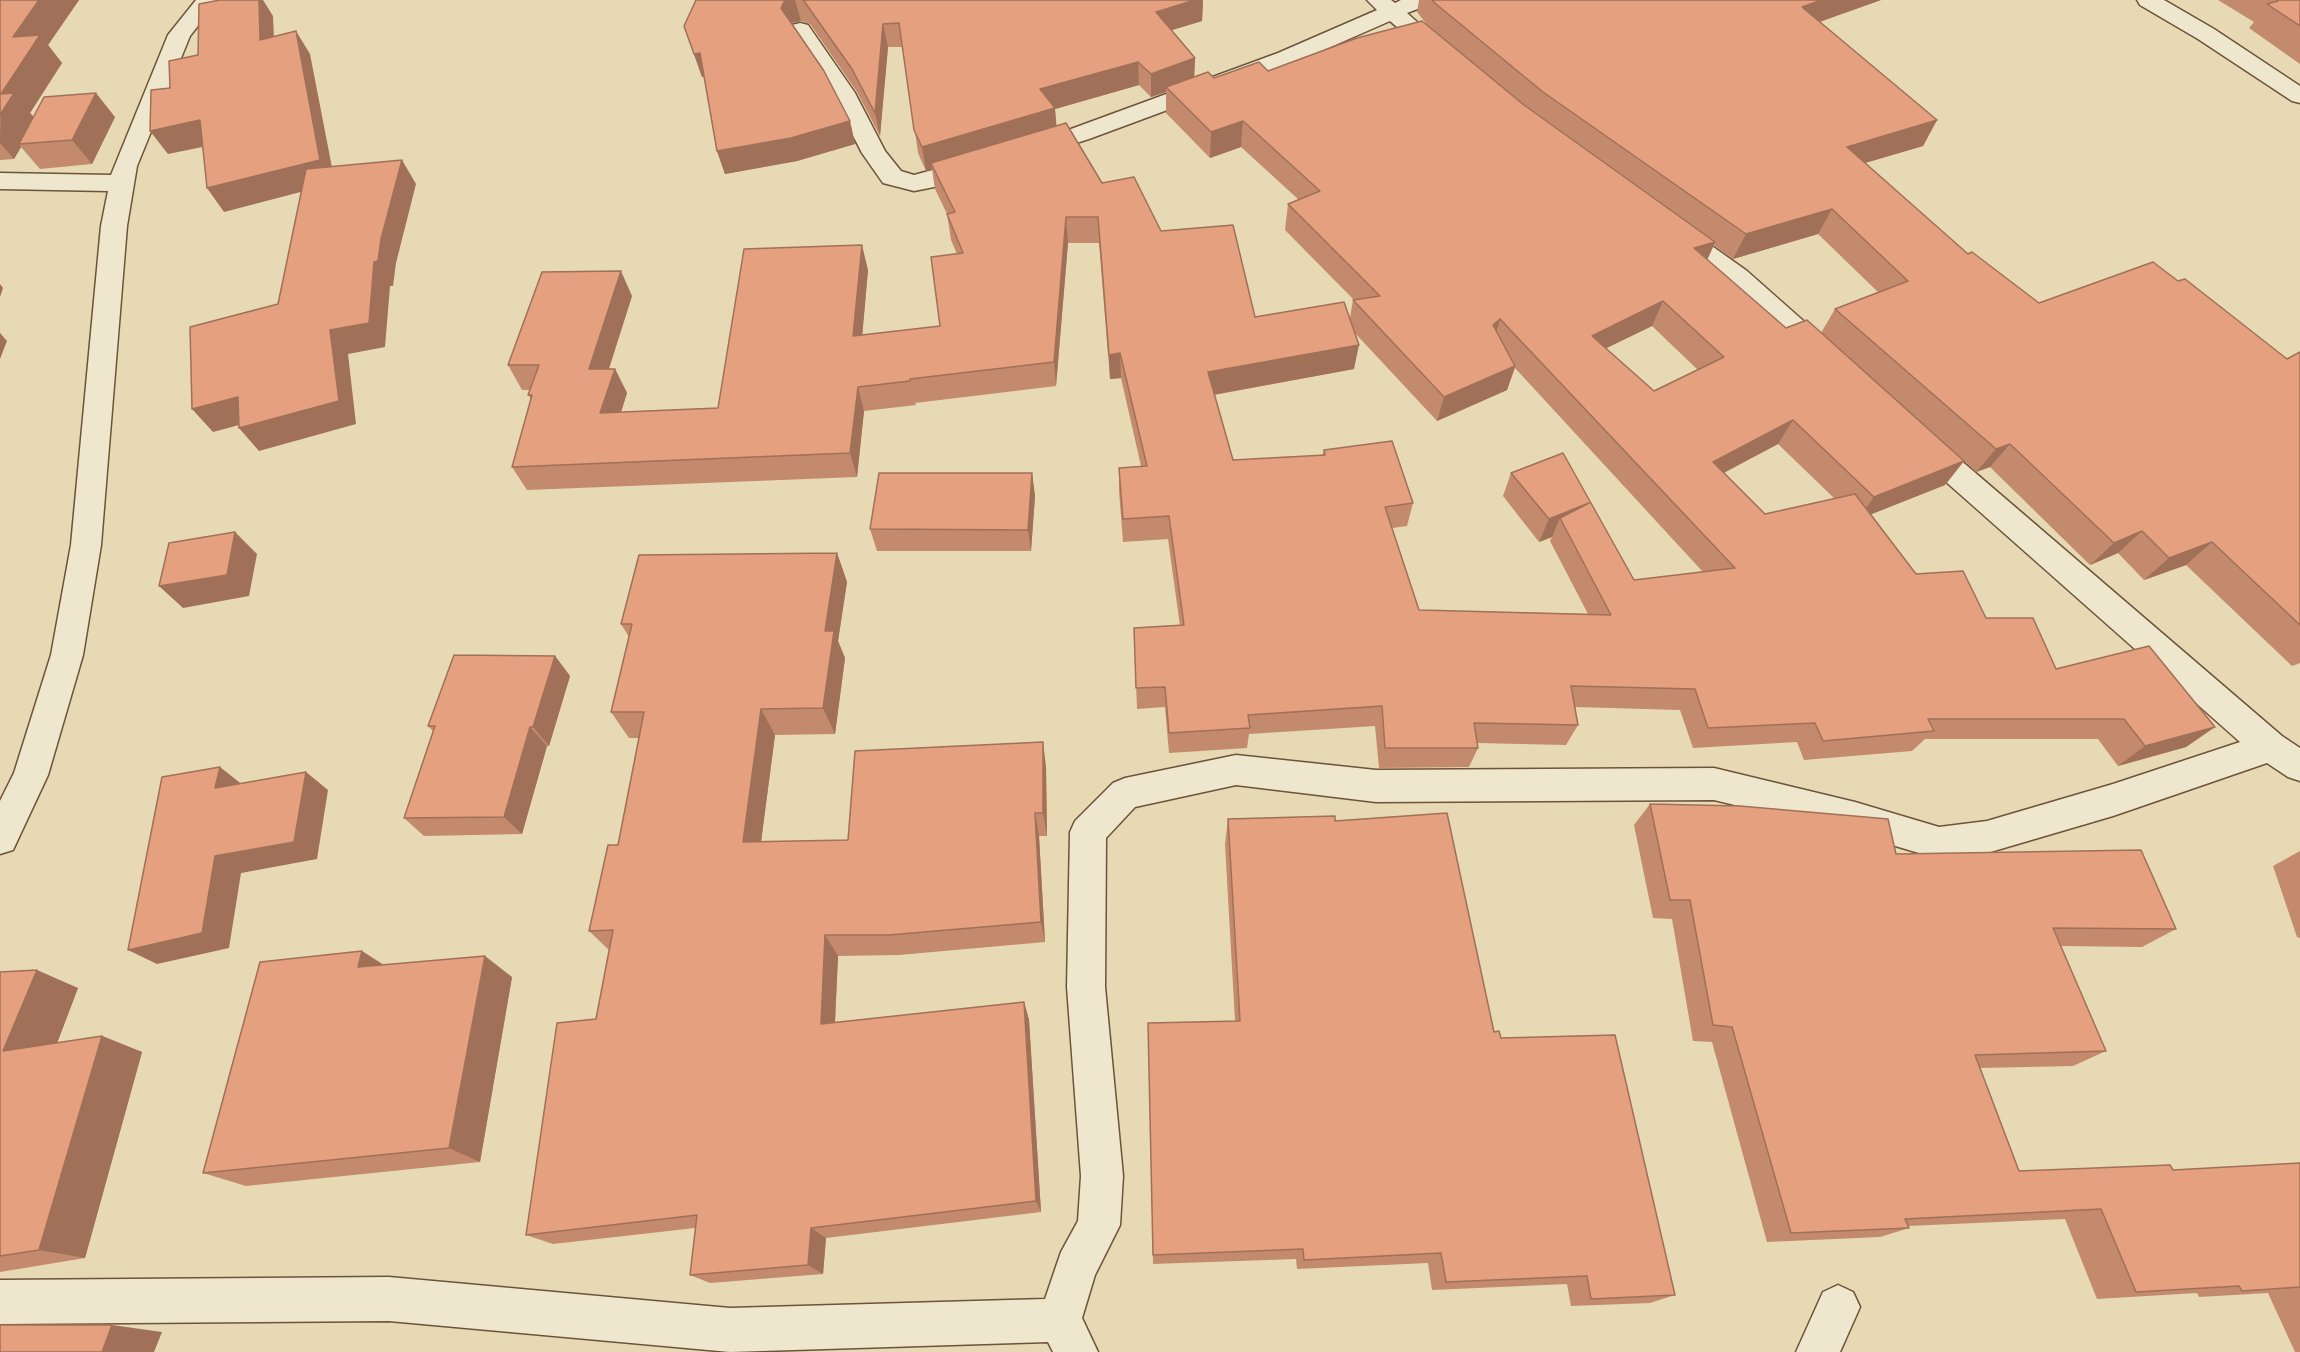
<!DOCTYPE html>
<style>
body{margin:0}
canvas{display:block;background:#e6d9b3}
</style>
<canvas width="2300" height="1352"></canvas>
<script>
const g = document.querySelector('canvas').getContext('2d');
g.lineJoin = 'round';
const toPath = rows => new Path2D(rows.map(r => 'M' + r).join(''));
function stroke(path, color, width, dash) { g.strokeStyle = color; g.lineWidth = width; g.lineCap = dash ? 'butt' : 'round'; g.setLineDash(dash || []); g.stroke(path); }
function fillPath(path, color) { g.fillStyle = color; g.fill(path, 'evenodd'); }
const minor = toPath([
 [196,0,218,0,190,36,137,166,127,226,101,545,83,655,48,775,13,850,0,854,0,801,14,773,51,655,71,545,101,226,108,191,0,189,0,173,111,175,168,35,196,0],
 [1367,0,1391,0,1395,3,1401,0,1431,0,1428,5,1407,13,1452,53,1449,58,1441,60,1433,58,1390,21,1294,63,1089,139,1032,157,1023,154,1020,149,1023,144,1071,129,1278,53,1377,10,1367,0],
 [2137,0,2164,0,2214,29,2300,86,2300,103,2292,101,2198,39,2140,5,2137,0],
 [800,23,808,25,855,93,885,151,901,171,914,175,977,158,986,160,989,166,986,172,949,184,914,191,883,183,862,153,831,93,789,30,792,25,800,23],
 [1672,222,1681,224,1747,271,1834,348,1838,355,1834,362,1824,365,1814,362,1729,283,1663,236,1659,230,1663,224,1672,222],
 [1920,431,1930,434,2282,736,2300,748,2300,781,2288,777,2267,763,2113,816,1987,853,1939,859,1855,834,1714,800,1376,802,1236,785,1135,807,1106,838,1105,987,1123,1176,1120,1225,1095,1275,1082,1318,1098,1352,1053,1352,1048,1342,730,1352,389,1321,0,1324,0,1280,389,1277,730,1308,1045,1299,1061,1252,1078,1221,1081,1176,1067,987,1070,832,1075,821,1113,783,1125,778,1236,755,1376,770,1714,768,1855,802,1939,827,1987,821,2113,784,2240,742,1910,450,1905,442,1910,434,1920,431],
 [1838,1285,1853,1292,1860,1307,1840,1352,1796,1352,1823,1292,1838,1285]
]);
stroke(minor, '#6d533a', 3);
fillPath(minor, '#efe6ce');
fillPath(toPath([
 [0,0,79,0,48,45,62,63,30,113,33,116,115,117,92,164,40,169,21,147,14,159,0,160],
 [696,0,1203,0,1202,21,1171,30,1195,58,1194,77,1214,78,1268,71,1428,26,1417,12,1419,0,1881,0,1820,22,1937,120,1923,146,1865,163,1968,254,2039,303,2178,281,2287,359,2300,352,2300,663,2292,666,2186,565,2144,580,2118,553,2090,565,1990,467,1976,472,1959,456,1964,461,1945,485,1871,514,1916,574,1986,618,2056,669,2215,727,2186,747,2118,766,2098,739,1925,739,1912,751,1804,760,1797,742,1693,748,1680,710,1575,707,1578,725,1566,745,1477,743,1478,748,1469,767,1379,768,1375,726,1249,734,1247,748,1169,753,1165,707,1137,709,1134,628,1180,626,1168,539,1123,542,1119,491,1119,468,1141,466,1121,378,1110,379,1099,243,1068,243,1056,386,915,403,916,405,864,411,857,477,527,490,512,467,531,399,528,395,530,390,522,390,508,365,632,296,609,369,615,369,627,393,621,412,718,408,868,270,862,335,940,326,957,254,951,240,947,214,935,189,932,169,926,171,918,153,903,47,888,47,880,136,857,92,810,24,801,21,791,23,850,121,855,144,797,161,725,174,717,151,704,77,702,77,684,26],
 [1139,85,1151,97,1166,92,1166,113,1210,158,1241,147,1299,200,1288,204,1285,230,1354,300,1353,300,1350,318,1255,317,1161,231,1102,183,1056,125,1055,109],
 [1818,234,1878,292,1835,309,1821,333,1786,328,1707,260,1714,245,1733,259],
 [1652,326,1698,370,1654,391,1606,348],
 [1354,332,1437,421,1507,390,1515,368,1703,572,1634,580,1511,473,1503,496,1539,542,1552,537,1550,541,1588,614,1419,610,1392,528,1407,526,1413,503,1324,450,1322,456,1233,460,1214,395,1354,369],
 [1778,444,1835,499,1765,514,1724,473],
 [2218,0,2300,0,2300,64,2249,28,2254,22],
 [1032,473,1035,496,1031,551,877,551,870,529],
 [837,553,847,582,838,641,845,658,835,734,775,735,761,842,848,840,1046,767,1047,836,1039,836,1045,942,899,955,838,956,835,1023,1024,1002,1029,1020,1041,1212,826,1238,823,1274,710,1283,690,1275,695,1228,553,1244,526,1235,596,1019,609,950,589,931,618,845,639,738,629,738,611,712,629,637,621,624],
 [555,656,570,676,549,746,547,746,522,834,424,836,404,818,433,731,428,726],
 [1650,804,1896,854,2176,929,2142,947,2061,946,2106,1051,2073,1066,1980,1068,2019,1171,2173,1170,2300,1163,2300,1352,2295,1352,2268,1293,2199,1297,2197,1293,2097,1299,2065,1219,1908,1226,1909,1228,1880,1237,1767,1242,1712,1042,1693,1041,1672,919,1653,918,1634,825],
 [1228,819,1335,821,1494,1032,1501,1038,1675,1295,1650,1303,1571,1306,1567,1284,1432,1290,1428,1263,1297,1269,1296,1259,1153,1264,1148,1023,1235,1021,1225,844],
 [2300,851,2300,938,2297,937,2273,866],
 [0,972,78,988,57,1043,102,1036,142,1052,85,1258,0,1272],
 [512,977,480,1162,246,1186,203,1173]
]), '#c48a6d');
fillPath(toPath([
 [39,0,79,0,48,45,62,63,30,113,37,121,19,144,21,147,14,159,0,143,1,94,13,37],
 [259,0,263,0,273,16,275,63,260,40],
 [785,0,795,0,801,21,791,23,781,8],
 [1195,0,1203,0,1202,21,1156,35,1156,12],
 [1822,0,1881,0,1790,32,1802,7],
 [883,24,888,47,880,136,875,113],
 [296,31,310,54,335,183,224,212,207,188],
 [700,53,708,76,702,77,694,54],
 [1195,58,1194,81,1166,87,1166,92,1151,97,1151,74],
 [1138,62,1139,85,1055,109,1057,131,931,163,932,169,926,171,922,147,1040,89],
 [96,93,115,117,92,164,72,140],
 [200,120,217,144,168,154,150,131],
 [1937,120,1923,146,1834,172,1847,147],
 [850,121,855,144,797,161,725,174,717,151],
 [1243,121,1241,147,1210,158,1211,132],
 [402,160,416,184,396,263,393,286,390,286,385,347,348,354,356,424,259,451,239,428,330,330,374,262],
 [1832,209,1818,234,1733,259,1746,234],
 [1066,217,1068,243,1056,386,1054,362],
 [1715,242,1704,267,1694,248],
 [862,245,868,270,860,361,853,336],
 [621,271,632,296,601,393,589,369],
 [0,284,3,288,0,297],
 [1663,301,1652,326,1582,360,1592,336],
 [1500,319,1493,344,1493,325],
 [0,333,7,341,0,359],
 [1359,345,1354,369,1206,396,1208,372],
 [1120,353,1121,378,1110,379,1109,355],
 [1515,366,1507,390,1437,421,1444,397],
 [615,369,627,393,613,437,600,413],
 [858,387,864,411,857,477,850,453],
 [238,397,258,420,213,432,192,409],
 [1793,420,1778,444,1700,485,1713,462],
 [2010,444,1990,467,1976,472,1996,449],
 [1964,461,1945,485,1857,520,1874,497],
 [1032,473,1035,496,1031,551,1028,530],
 [1589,503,1560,518,1552,537,1539,542,1549,519],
 [2142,531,2118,553,2090,565,2114,543],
 [235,532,257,554,249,596,183,608,159,586],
 [2212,542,2186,565,2144,580,2169,558],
 [837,553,847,582,838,641,845,658,835,734,823,708,825,631],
 [555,656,570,676,549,746,533,727],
 [761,709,775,735,758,865,743,842],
 [530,727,547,746,522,834,504,817],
 [2215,727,2186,747,2118,766,2145,746],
 [1043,742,1046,767,1047,836,1043,813],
 [220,767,244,786,215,788],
 [306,772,328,790,317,859,241,873,229,948,157,964,128,950,215,856],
 [1035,813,1039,836,1045,942,1041,922],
 [825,935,838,956,834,1042,821,1024],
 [362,951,395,972,358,967],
 [485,956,512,977,480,1162,449,1148],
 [37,970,78,988,48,1067,3,1051],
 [1024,1002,1029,1020,1041,1212,1036,1201],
 [102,1036,142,1052,85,1258,39,1250],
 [811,1228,826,1238,823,1274,808,1265],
 [112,1325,162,1332,154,1352,102,1352]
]), '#a07059');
const building = toPath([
 [0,0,39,0,13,37,40,35,1,94,14,93,0,115,0,0],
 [220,0,259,0,260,40,296,31,320,160,207,188,200,120,150,131,151,90,170,88,169,61,198,55,199,4,220,0],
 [696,0,785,0,781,8,824,71,850,121,791,138,717,151,700,53,694,54,684,26,696,0],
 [803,0,1195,0,1156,12,1195,58,1151,74,1138,62,1040,89,1055,108,922,147,914,130,899,23,883,24,875,113,852,69,804,1,803,0],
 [1432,0,1822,0,1802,7,1937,120,1847,147,1968,254,1972,252,2039,303,2153,262,2178,281,2185,279,2287,359,2300,352,2300,625,2212,542,2169,558,2142,531,2114,543,2010,444,1996,449,1835,309,1908,281,1832,209,1746,234,1543,92,1436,4,1432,0],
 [2276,0,2300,0,2300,26,2267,4,2278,1,2276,0],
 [1422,21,1524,105,1715,242,1694,248,1786,328,1807,320,1964,461,1874,497,1793,420,1713,462,1765,514,1855,494,1916,574,1963,571,1986,618,2033,618,2056,669,2149,646,2215,727,2145,746,2124,719,1928,719,1934,731,1823,741,1815,723,1708,728,1695,689,1571,686,1578,725,1474,723,1478,748,1385,748,1382,706,1248,715,1250,728,1169,733,1165,687,1136,688,1134,628,1184,625,1169,516,1123,519,1119,468,1147,466,1120,353,1109,355,1098,217,1066,217,1054,362,910,379,910,381,858,387,850,453,512,467,532,395,528,395,539,365,508,365,542,272,621,271,589,369,615,369,600,413,718,408,744,249,862,245,853,336,940,326,931,257,963,253,947,214,955,212,931,163,1066,123,1102,183,1134,177,1161,231,1233,225,1255,317,1344,302,1359,345,1208,372,1233,460,1325,455,1324,450,1392,441,1413,503,1385,507,1419,610,1611,615,1560,518,1589,503,1549,519,1511,473,1563,453,1634,580,1735,568,1500,319,1493,325,1515,366,1444,397,1353,300,1380,296,1288,204,1320,191,1243,121,1211,132,1166,87,1208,72,1214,78,1259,62,1268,71,1357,38,1422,21],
 [1663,301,1724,357,1654,391,1592,336,1663,301],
 [96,93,72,140,19,144,44,97,96,93],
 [402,160,381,239,378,261,374,262,369,323,330,330,339,401,239,428,238,397,192,409,190,327,278,304,306,169,402,160],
 [879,473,1032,473,1028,530,870,529,879,473],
 [235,532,227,575,159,586,169,543,235,532],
 [837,553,825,631,834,631,823,708,761,709,743,842,848,840,855,751,1043,742,1043,813,1035,813,1041,922,889,935,825,935,821,1024,1024,1002,1036,1201,811,1228,808,1265,690,1275,697,1215,526,1235,557,1023,596,1019,613,930,589,931,608,845,618,845,644,712,611,712,632,624,621,624,639,555,837,553],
 [454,655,555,656,533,727,530,727,504,817,404,818,435,726,428,726,454,655],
 [220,767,215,788,306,772,294,842,215,856,202,933,128,950,162,777,220,767],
 [1650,804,1740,806,1888,819,1896,854,2141,850,2176,929,2053,928,2106,1051,1975,1055,2019,1171,2170,1165,2173,1170,2300,1163,2300,1287,2242,1291,2239,1286,2136,1292,2101,1209,1905,1219,1909,1228,1791,1233,1732,1027,1713,1025,1690,900,1670,900,1650,804],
 [1447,813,1494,1032,1499,1031,1501,1038,1615,1035,1675,1295,1591,1299,1587,1276,1446,1282,1441,1253,1304,1260,1303,1249,1153,1255,1148,1023,1240,1021,1228,819,1335,816,1335,821,1447,813],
 [362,951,358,967,485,956,449,1148,203,1173,260,962,362,951],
 [37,970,3,1051,102,1036,39,1250,0,1256,0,972,37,970],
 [0,1325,112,1325,102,1352,0,1352,0,1325]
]);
fillPath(building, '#e4a07f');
stroke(building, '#a07059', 1.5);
</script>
